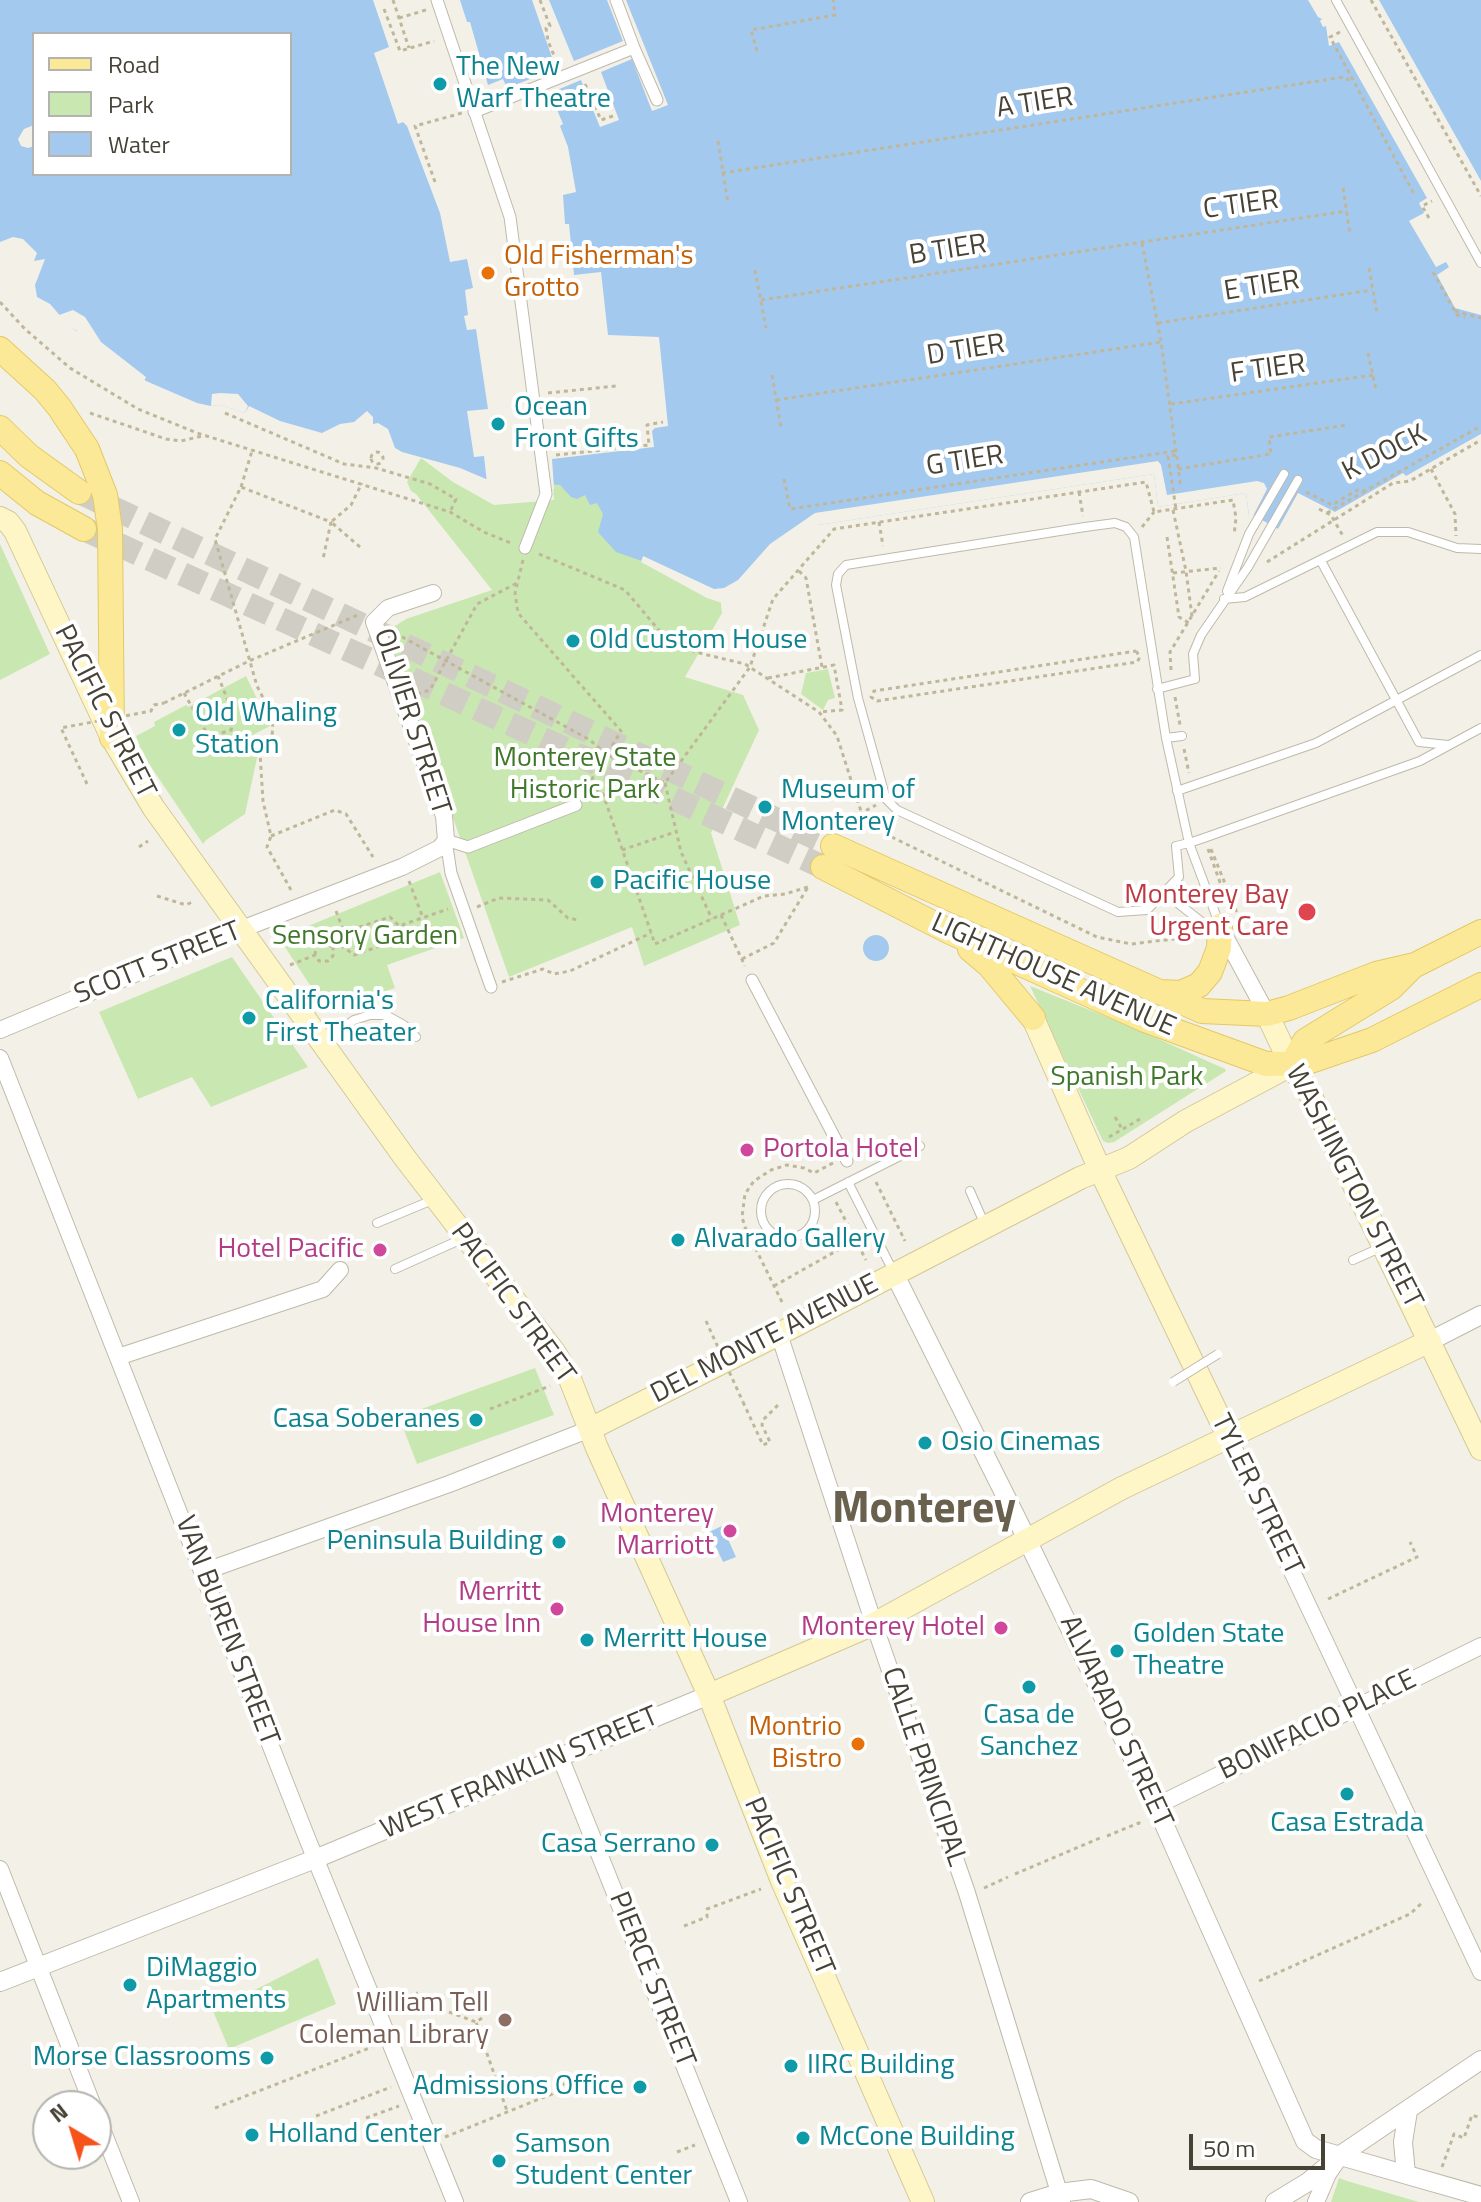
<!DOCTYPE html>
<style>
body{margin:0}
#map{position:relative;width:1481px;height:2202px;overflow:hidden;background:#f3f1e7;font-family:"Titillium Web",sans-serif}
canvas{display:block}
.legend{position:absolute;left:32px;top:32px;width:260px;height:144px;box-sizing:border-box;background:#fff;border:2px solid #b5b3af;margin:0;padding:10px 14px;list-style:none;font-size:24px;color:#464236}
.legend li{display:flex;align-items:center;gap:16px;height:40px}
.legend b{width:40px;border:2px solid #b5b3af}
.north{position:absolute;left:32px;top:2090px;width:80px;height:80px;box-sizing:border-box;background:#fff;border:2px solid #b5b3af;border-radius:50%;rotate:322deg;font-size:22px;font-weight:700;line-height:32px;text-align:center;color:#464236}
.north::after{content:'';display:block;margin:auto;width:28px;height:36px;background:#f6521b;clip-path:polygon(50% 0,100% 100%,50% 72%,0 100%)}
.scale{position:absolute;left:1189px;top:2134px;width:136px;height:36px;box-sizing:border-box;border:4px solid #464236;border-top:0;padding-left:10px;font-size:24px;line-height:28px;white-space:nowrap;color:#464236;-webkit-text-stroke:6px #fff;paint-order:stroke}
</style>
<div id="map">
<canvas width="1481" height="2202"></canvas>
<ul class="legend">
<li><b style="height:10px;background:#fce997"></b>Road</li>
<li><b style="height:22px;background:#c9e7b1"></b>Park</li>
<li><b style="height:22px;background:#a4c9ef"></b>Water</li>
</ul>
<div class="north">N</div>
<div class="scale">50 m</div>
</div>
<script>
const g = document.querySelector('canvas').getContext('2d');
g.lineJoin = 'round';
function fillPath(path, color) { g.fillStyle = color; g.fill(path, 'evenodd'); }
const toPath = rows => new Path2D(rows.map(r => 'M' + r).join(''));
function stroke(path, color, width, dash) { g.strokeStyle = color; g.lineWidth = width; g.lineCap = dash ? 'butt' : 'round'; g.setLineDash(dash || []); g.stroke(path); }
function drawText(font, color, halo, rows, align = 'center') {
  g.font = font + ' "Titillium Web",sans-serif'; g.lineWidth = 8; g.setLineDash([]); g.textBaseline = 'middle'; g.strokeStyle = halo; g.fillStyle = color; for (const [text, x, y, turn = 0] of rows) {
    g.save(); g.translate(x, y); g.rotate((+turn || 0) * Math.PI / 180); g.textAlign = isNaN(turn) ? turn : align; if (halo) g.strokeText(text, 0, 0); g.fillText(text, 0, 0); g.restore();
  }
}
fillPath(toPath([
 [421,458,453,482,494,505,554,500,551,459,712,522,722,613,685,677,743,695,759,730,711,833,740,925,644,966,632,927,509,977,389,636,392,628,406,619,492,590,416,494,411,491,407,482],
 [0,544,50,654,0,680],
 [828,669,835,698,828,700,823,710,801,694,806,673],
 [246,676,270,726,249,737,258,753,245,814,206,840,203,844,143,755,136,736,155,726,154,722,186,705,188,707],
 [440,872,464,938,387,965,395,988,327,1011,279,938],
 [232,957,308,1067,211,1107,192,1077,138,1099,99,1012],
 [1030,986,1132,1027,1225,1069,1226,1071,1114,1142,1108,1143,1103,1141],
 [535,1368,554,1415,417,1464,399,1417],
 [318,1958,336,2004,229,2049,213,2011],
 [1339,2178,1347,2181,1419,2202,1331,2202]
]), '#c9e7b1');
fillPath(toPath([
 [0,0,1481,0,1481,434,1406,476,1403,473,1335,512,1298,493,1278,529,1253,515,1249,516,1246,493,1158,507,1154,474,818,525,740,599,684,581,642,561,616,552,598,532,603,514,597,503,590,505,585,495,577,499,571,497,560,485,486,479,460,468,402,452,395,448,388,429,378,423,373,424,373,417,367,411,354,422,340,424,322,433,280,421,249,406,245,413,221,405,211,406,197,403,146,381,69,326,50,304,37,297,35,285,45,259,34,261,37,253,23,239,13,237,0,242],
 [34,34,290,34,290,174,34,174,34,146,28,148,21,146,18,139,24,129,34,125],
 '863 948a13 13 0 1 1 26 0a13 13 0 1 1-26 0Z',
 [722,1526,736,1557,723,1562,709,1532]
]), '#a4c9ef');
fillPath(toPath([
 [373,0,460,0,467,22,470,22,488,85,503,79,507,88,556,69,532,0,549,0,574,61,623,41,607,0,626,0,668,105,652,111,632,59,601,72,619,120,600,127,581,80,550,93,563,124,560,126,568,147,576,192,563,195,565,224,569,224,574,275,601,272,608,335,659,337,668,426,655,428,652,431,654,447,552,459,554,489,487,483,484,456,474,457,467,411,488,409,476,329,467,330,464,316,468,315,465,290,473,288,467,259,450,262,440,213,407,126,403,122,398,124,374,53,389,47],
 [1308,0,1379,0,1481,181,1481,315,1455,308,1437,275,1449,267,1446,262,1436,267,1409,221,1424,213,1419,203,1427,198,1339,42,1329,46,1326,26,1323,27,1320,21,1322,19,1318,17],
 [73,310,85,317,101,342,146,377,143,383,75,335,77,331,68,326,66,328,59,315],
 [220,393,238,394,248,406,245,413,221,405,211,406,212,394],
 [1158,461,1161,465,1167,495,1257,481,1264,483,1267,489,1251,520,1245,517,1249,515,1246,493,1158,507,1154,474,818,525,819,530,750,596,742,602,728,605,707,598,641,562,643,556,714,589,724,588,738,580,770,544,815,513]
]), '#f3f1e7');
stroke(toPath([
 [79,492,833,846],
 [84,529,823,867]
]), '#d0cec4', 24, [24, 12]);
const service = toPath([
 [1336,0,1481,263],
 [1321,561,1419,742,1448,745],
 [1227,591,1249,534,1284,474],
 [1224,599,1245,597,1377,532,1408,532,1457,548,1481,549],
 [1157,689,1195,679,1193,654,1201,635,1248,567,1298,480],
 [1166,738,1182,736],
 [1177,791,1316,743,1481,655],
 [1165,893,1203,923,1220,926,1189,843,1166,738,1134,537,1126,527,1115,523,1085,527,846,565,838,574,836,585,858,698,886,799,897,810,1118,912,1147,910,1179,877,1176,846,1189,843,1204,838,1420,761,1481,728],
 [324,1042,354,1020,370,1015,386,1015,404,1025,416,1037],
 [848,1182,893,1271],
 '761 1211a27 27 0 1 1 54 0a27 27 0 1 1-54 0Z',
 [970,1191,985,1225],
 [813,1200,920,1146],
 [377,1223,435,1199],
 [1353,1260,1382,1247],
 [395,1269,464,1238]
]);
const pedestrian = toPath([
 [437,0,510,217,546,494,525,548],
 [634,48,657,100],
 [474,112,634,48,616,0],
 [752,980,847,1161],
 [491,987,451,873,446,840,468,847,576,805]
]);
const minor = toPath([
 [1222,931,1267,1014],
 [0,1030,242,929,402,867,440,848,446,840,444,816,374,622,388,608,433,593],
 [0,1058,307,1838,455,2202],
 [779,1334,874,1624,967,1893,1062,2202],
 [118,1357,323,1289,340,1270],
 [1229,1438,1481,1972],
 [203,1572,449,1484,590,1429],
 [561,1759,739,2202],
 [1156,1806,1481,1646],
 [0,1869,93,2106],
 [96,2114,131,2202],
 [1316,2202,1328,2174,1337,2161]
]);
const tertiary = toPath([
 [894,1273,1017,1519,1156,1806,1305,2141,1316,2149,1481,2196],
 [1430,1341,1481,1315],
 [0,1982,315,1859,709,1695],
 [1406,2174,1403,2142,1408,2111],
 [1030,2202,1059,2193,1091,2189,1129,2202],
 [1275,2202,1308,2182,1342,2154,1481,2060]
]);
const secondary = toPath([
 [0,518,8,522,15,531,112,738,153,807,405,1158,555,1353,570,1379,597,1448,709,1695,782,1881,923,2202],
 [1267,1014,1291,1065,1310,1094,1481,1449],
 [1033,1018,1100,1170,1229,1438],
 [590,1429,779,1334,1080,1178,1129,1158,1186,1121,1291,1065],
 [709,1695,874,1624,1122,1488,1430,1341]
]);
const primary = toPath([
 [0,349,45,390,59,407,87,449,105,495,110,529,112,738],
 [0,428,29,456,79,492],
 [0,473,37,503,84,529],
 [833,846,1202,1011,1267,1014,1289,1008,1376,974,1415,965,1481,932],
 [823,867,950,932,1145,1020,1266,1064,1305,1063,1372,1040,1481,985],
 [970,949,989,965,1033,1018],
 [1160,992,1181,993,1199,985,1210,972,1219,948,1220,926],
 [1291,1065,1305,1041,1391,988,1414,965]
]);
stroke(service, '#bfb9aa', 10);
stroke(pedestrian, '#bfb9aa', 13);
stroke(minor, '#bfb9aa', 18);
stroke(tertiary, '#bfb9aa', 20);
stroke(secondary, '#d3c898', 24);
stroke(primary, '#e2c967', 26);
stroke(toPath([
 [393,0,409,48],
 [540,0,550,26,546,28,548,41,558,65],
 [1371,0,1481,196],
 [384,9,400,51,434,41],
 [399,18,426,10],
 [1340,32,1330,37,1414,194],
 [757,51,751,30,835,15,833,0],
 [585,84,601,120,613,116],
 [718,141,728,204],
 [722,173,1344,77,1352,82],
 [435,182,415,126,462,113],
 [1343,188,1350,234],
 [1429,218,1422,206,1432,201],
 [1142,243,1161,342,1181,488],
 [1369,268,1377,313],
 [755,270,766,328],
 [1433,272,1457,315,1465,317],
 [761,300,1347,211],
 [0,302,25,329,70,368,138,409,197,433,450,512,484,532,513,544],
 [1455,311,1481,318],
 [1158,323,1372,290],
 [1368,353,1376,390],
 [772,375,781,427],
 [548,393,616,386],
 [776,400,1161,342],
 [1171,404,1373,375],
 [90,413,166,439,181,441,202,436],
 [225,413,344,464,376,468,430,484,456,499,450,512],
 '371 458a6 6 0 1 1 12 0a6 6 0 1 1-12 0Z',
 [556,455,649,445,647,425,663,422],
 [1176,455,1168,456,1176,509],
 [1178,469,1271,454,1269,437,1347,425],
 [1431,469,1455,514,1456,536],
 [784,479,790,509,1175,451],
 [241,487,252,451],
 [1079,492,1083,516],
 [1306,492,1332,505,1359,489,1365,491,1481,426],
 [1319,509,1331,515,1343,536],
 [1173,510,1186,571,1192,616],
 [1327,513,1365,491],
 [879,522,883,546],
 [1142,527,1154,512],
 [1167,537,1179,617,1189,623],
 [360,547,331,522,351,505,362,483],
 [539,554,625,590,663,635,695,652,745,664,819,712,837,736,865,824,1097,937,1131,944,1199,936],
 [523,560,515,593,518,613,621,731,583,794],
 [1267,562,1393,483,1410,481,1481,440],
 [799,571,806,578,822,667],
 [1173,573,1221,568],
 [395,633,590,740,606,754,665,783,750,667,773,599,834,529,1146,482,1154,512,1233,500,1236,518,1234,535],
 [1136,651,1140,657,1137,662,877,701,871,697,874,691,1136,651],
 [1171,670,1170,652,1219,571],
 [768,678,834,665,842,710,819,712],
 [184,693,209,737,231,730,235,718,218,676],
 [417,694,430,690,477,604,517,583],
 [1175,697,1180,725],
 [164,703,249,661,358,615],
 [1184,749,1189,773],
 [665,783,681,852,712,919],
 [589,784,603,794,655,944,764,896,785,894,808,887],
 [838,826,876,805],
 [271,836,335,810,346,814,373,857],
 [139,847,148,841],
 [1208,849,1226,899],
 [1211,849,1237,913],
 [622,850,675,832],
 [409,881,423,918],
 [291,890,267,847,271,836,263,801,260,753,272,740,273,717,257,686,215,539,241,487,331,522,323,559],
 [157,896,186,905,194,901],
 [477,907,499,898,548,900,568,918,578,920],
 [336,911,344,932],
 [721,915,745,966],
 [341,945,354,955,398,940,399,926],
 [315,955,316,947,321,943,327,943,332,947],
 [742,959,774,943,808,887],
 [290,965,315,955,319,961,328,961,333,956,333,948,341,945,344,932,390,917,399,926,448,909],
 [502,982,543,969,554,974,570,971,651,933],
 [1115,1117,1122,1129],
 [1109,1137,1140,1119],
 [876,1182,905,1241],
 [836,1202,866,1260],
 [774,1286,854,1241],
 [782,1302,745,1227,742,1217,745,1194,754,1181,771,1170,787,1165,804,1168,814,1173,833,1163],
 [743,1402,763,1445,770,1442,762,1425,763,1420,780,1403],
 [490,1409,550,1386],
 [1328,1599,1417,1557,1410,1542],
 [1107,1836,1139,1823,1144,1824],
 [1015,1874,1100,1838],
 [984,1888,1008,1877],
 [684,1926,707,1917,707,1909,761,1889],
 [1259,1981,1410,1914,1423,1902],
 [393,1999,418,1993],
 [449,2012,476,2022],
 [482,2018,476,2022,507,2111],
 [215,2108,372,2047],
 [316,2116,391,2087],
 [366,2118,399,2106],
 [445,2137,552,2094,558,2086,575,2080],
 [677,2152,695,2145],
 [1442,2167,1454,2134,1464,2138,1472,2115,1481,2118]
]), '#c0b79b', 3, [4, 4]);
stroke(service, '#fff', 8);
stroke(pedestrian, '#fff', 11);
stroke(minor, '#fff', 16);
stroke(tertiary, '#fff', 18);
stroke(secondary, '#fef6c7', 22);
stroke(primary, '#fce997', 24);
const serviceBridge = toPath([
 [1173,1382,1218,1354]
]);
stroke(serviceBridge, '#bfb9aa', 10, []);
stroke(toPath([
 [87,784,61,728,151,711,154,705,164,703],
 [706,1321,743,1402]
]), '#c0b79b', 3, [4, 4]);
stroke(serviceBridge, '#fff', 8);
for (const [x, y, r, color] of [
 [440,84,8,"#0f9aa8"],
 [488,273,8,"#e8710a"],
 [498,424,8,"#0f9aa8"],
 [573,641,8,"#0f9aa8"],
 [179,730,8,"#0f9aa8"],
 [765,807,8,"#0f9aa8"],
 [597,882,8,"#0f9aa8"],
 [1307,912,10,"#e0444e"],
 [249,1018,8,"#0f9aa8"],
 [747,1150,8,"#d1479c"],
 [678,1240,8,"#0f9aa8"],
 [380,1250,8,"#d1479c"],
 [476,1420,8,"#0f9aa8"],
 [925,1443,8,"#0f9aa8"],
 [730,1531,8,"#d1479c"],
 [559,1542,8,"#0f9aa8"],
 [557,1609,8,"#d1479c"],
 [1001,1628,8,"#d1479c"],
 [587,1640,8,"#0f9aa8"],
 [1117,1651,8,"#0f9aa8"],
 [1029,1687,8,"#0f9aa8"],
 [858,1744,8,"#e8710a"],
 [1347,1794,8,"#0f9aa8"],
 [712,1845,8,"#0f9aa8"],
 [130,1985,8,"#0f9aa8"],
 [505,2020,8,"#8d6e63"],
 [267,2058,8,"#0f9aa8"],
 [791,2066,8,"#0f9aa8"],
 [640,2087,8,"#0f9aa8"],
 [252,2135,8,"#0f9aa8"],
 [803,2138,8,"#0f9aa8"],
 [499,2161,8,"#0f9aa8"]
]) { const dot = new Path2D(); dot.arc(x, y, r, 0, 2 * Math.PI); g.fillStyle = color; g.fill(dot); stroke(dot, '#fff', 3); }
drawText('28px', '#0d838f', '#fff', [
 ["The New",456,68],
 ["Warf Theatre",456,100],
 ["Ocean",514,408],
 ["Front Gifts",514,440],
 ["Old Custom House",589,641],
 ["Old Whaling",195,714],
 ["Station",195,746],
 ["Museum of",781,791],
 ["Monterey",781,823],
 ["Pacific House",613,882],
 ["California's",265,1002],
 ["First Theater",265,1034],
 ["Alvarado Gallery",694,1240],
 ["Casa Soberanes",460,1420,"right"],
 ["Osio Cinemas",941,1443],
 ["Peninsula Building",543,1542,"right"],
 ["Golden State",1133,1635],
 ["Theatre",1133,1667],
 ["Merritt House",603,1640],
 ["Casa de",1029,1716,"center"],
 ["Sanchez",1029,1748,"center"],
 ["Casa Estrada",1347,1824,"center"],
 ["Casa Serrano",696,1845,"right"],
 ["DiMaggio",146,1969],
 ["Apartments",146,2001],
 ["Morse Classrooms",251,2058,"right"],
 ["IIRC Building",807,2066],
 ["Admissions Office",624,2087,"right"],
 ["Holland Center",268,2135],
 ["McCone Building",819,2138],
 ["Samson",515,2145],
 ["Student Center",515,2177]
], 'left');
drawText('28px', '#464236', '#fff', [
 ["A TIER",1035,104,-9],
 ["C TIER",1241,206,-8],
 ["B TIER",948,251,-9],
 ["E TIER",1262,287,-9],
 ["D TIER",966,351,-9],
 ["F TIER",1268,370,-8],
 ["K DOCK",1385,454,-27],
 ["G TIER",965,462,-9],
 ["PACIFIC STREET",104,712,63],
 ["OLIVIER STREET",411,722,72],
 ["SCOTT STREET",158,964,-22],
 ["LIGHTHOUSE AVENUE",1053,976,24],
 ["WASHINGTON STREET",1353,1187,63],
 ["PACIFIC STREET",512,1304,54],
 ["DEL MONTE AVENUE",765,1340,-27],
 ["TYLER STREET",1256,1495,64],
 ["VAN BUREN STREET",226,1631,69],
 ["ALVARADO STREET",1115,1722,65],
 ["BONIFACIO PLACE",1318,1726,-26],
 ["CALLE PRINCIPAL",923,1767,71],
 ["WEST FRANKLIN STREET",520,1774,-23],
 ["PACIFIC STREET",788,1887,67],
 ["PIERCE STREET",651,1980,68]
]);
drawText('28px', '#c56008', '#fff', [
 ["Old Fisherman's",504,257],
 ["Grotto",504,289],
 ["Montrio",842,1728,"right"],
 ["Bistro",842,1760,"right"]
], 'left');
drawText('28px', '#40772a', '#fff', [
 ["Monterey State",585,759],
 ["Historic Park",585,791],
 ["Sensory Garden",365,937],
 ["Spanish Park",1127,1078]
]);
drawText('28px', '#be3a42', '#fff', [
 ["Monterey Bay",1289,896],
 ["Urgent Care",1289,928]
], 'right');
drawText('28px', '#b23c85', '#fff', [
 ["Portola Hotel",763,1150,"left"],
 ["Hotel Pacific",364,1250],
 ["Monterey",714,1515],
 ["Marriott",714,1547],
 ["Merritt",541,1593],
 ["House Inn",541,1625],
 ["Monterey Hotel",985,1628]
], 'right');
drawText('28px', '#785e54', '#fff', [
 ["William Tell",489,2004],
 ["Coleman Library",489,2036]
], 'right');
drawText('bold 44px', '#69614e', '#fff', [
 ["Monterey",924,1511]
]);
</script>
